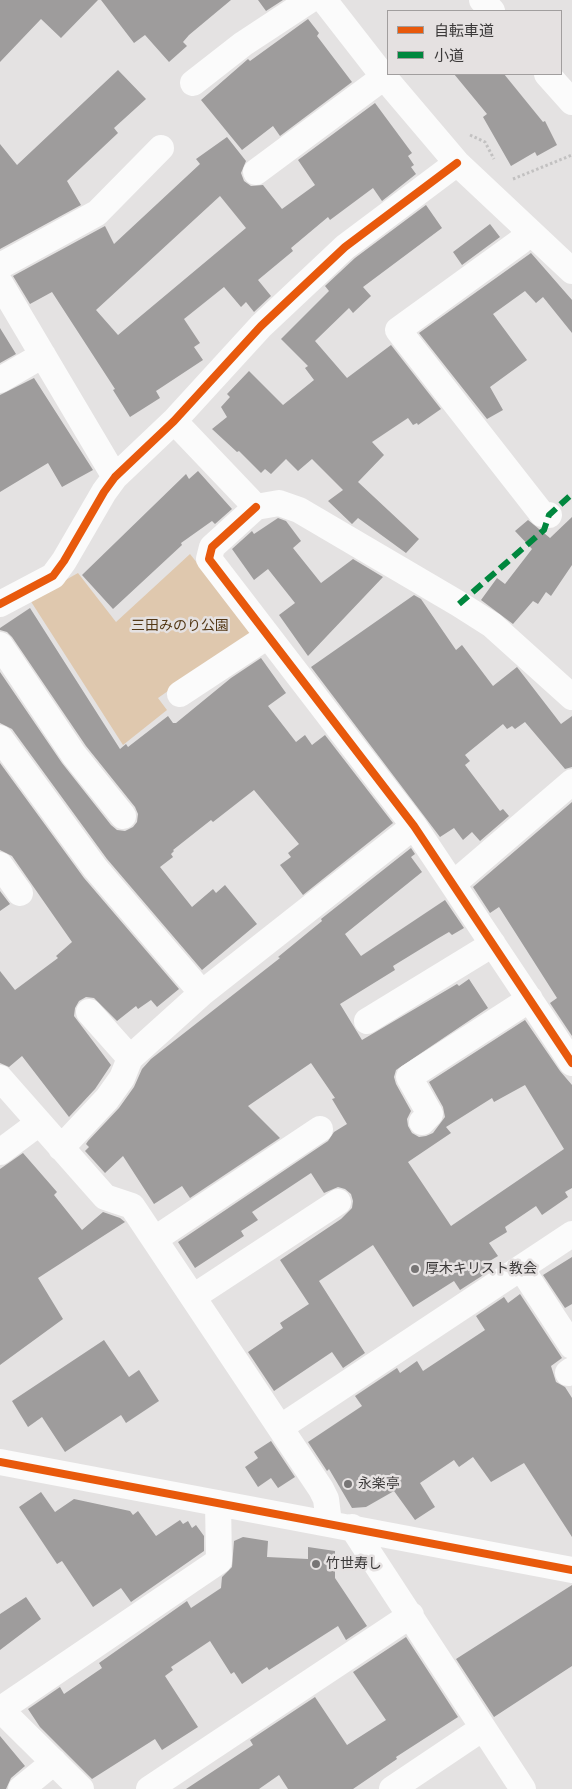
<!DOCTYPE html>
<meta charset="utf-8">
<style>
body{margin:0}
#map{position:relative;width:572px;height:1789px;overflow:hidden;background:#e4e2e2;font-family:Cabin,"Noto Sans JP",sans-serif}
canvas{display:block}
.legend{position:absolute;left:387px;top:10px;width:175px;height:65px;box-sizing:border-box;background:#e5e1e1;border:1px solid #a19e9e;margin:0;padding:6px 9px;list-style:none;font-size:15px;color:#3c3a3a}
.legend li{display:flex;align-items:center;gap:10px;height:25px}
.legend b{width:25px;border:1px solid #a19e9e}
</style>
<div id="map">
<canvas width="572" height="1789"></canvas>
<ul class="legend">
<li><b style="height:6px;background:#e8590c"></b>自転車道</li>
<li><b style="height:6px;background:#00873e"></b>小道</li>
</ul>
</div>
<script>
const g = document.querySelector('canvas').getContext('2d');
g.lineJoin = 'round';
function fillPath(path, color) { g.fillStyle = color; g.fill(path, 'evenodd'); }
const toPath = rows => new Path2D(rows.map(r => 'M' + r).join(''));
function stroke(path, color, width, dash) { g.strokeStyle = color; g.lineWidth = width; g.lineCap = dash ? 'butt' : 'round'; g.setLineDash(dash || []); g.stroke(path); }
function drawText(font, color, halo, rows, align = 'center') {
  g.font = font + ' Cabin,"Noto Sans JP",sans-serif'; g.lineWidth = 5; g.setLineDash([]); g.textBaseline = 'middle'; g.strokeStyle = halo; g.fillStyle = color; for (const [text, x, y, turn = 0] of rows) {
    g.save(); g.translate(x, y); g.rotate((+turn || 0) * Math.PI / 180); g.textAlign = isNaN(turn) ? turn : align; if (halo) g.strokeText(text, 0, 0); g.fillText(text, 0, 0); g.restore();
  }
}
fillPath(toPath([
 [190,554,252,632,158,698,167,710,123,745,30,600,78,573,116,622]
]), '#dfc8ae');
fillPath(toPath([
 [0,0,98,0,61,38,41,19,0,62],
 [101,0,231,0,189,35,183,42,187,46,169,62,145,35,134,43],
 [258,0,283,0,266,11],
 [308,19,319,33,317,36,352,82,280,136,273,126,242,150,201,100,248,59,250,61],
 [118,70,146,99,114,128,118,133,67,181,81,205,0,249,0,144,17,165],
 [454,74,504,74,543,122,545,121,557,145,537,156,535,152,511,166,483,117,487,114],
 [375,103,412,153,408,156,414,165,411,167,416,174,382,201,373,188,330,220,328,217,291,248,293,251,258,280,271,296,254,312,246,302,241,307,224,287,184,319,200,343,194,347,203,360,156,391,160,398,130,417,113,390,115,389,52,292,30,304,13,276,105,226,114,244,200,164,196,159,227,137,246,161,241,173,244,181,251,186,263,185,282,209,315,185,298,160],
 [220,196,246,228,118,335,96,310],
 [426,205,442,228,363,287,371,296,353,313,349,308,315,341,347,378,391,345,441,409,418,425,417,423,413,425,408,418,372,442,384,455,358,482,419,539,406,553,358,518,352,524,328,501,343,490,312,459,298,471,286,459,271,474,265,469,261,473,239,451,237,452,212,429,227,417,221,407,230,397,227,394,249,371,283,405,314,380,305,368,308,366,281,339,329,291,325,286,355,258],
 [490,224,500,237,462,265,453,252],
 [531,253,572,300,572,333,543,297,536,303,525,291,493,314,527,360,490,387,503,410,487,419,419,333],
 [0,328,16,354,0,363],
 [34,378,93,470,62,487,48,463,0,492,0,395],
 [198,471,232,509,215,524,212,521,181,543,182,545,113,609,82,575,186,474,189,479],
 [572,517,572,565,551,596,546,592,538,604,533,601,513,624,481,600,497,578,505,584,532,549,515,531,528,520,550,538],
 [278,518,286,521,301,541,293,548,321,583,353,559,383,577,308,656,279,615,295,603,268,569,254,580,232,549,252,531,254,534],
 [414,595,421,599,456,650,462,645,493,686,517,667,561,724,572,716,572,767,565,769,525,722,515,729,512,726,507,729,503,724,465,755,470,761,465,765,500,811,503,809,509,816,480,841,472,832,463,840,454,828,440,837,311,667],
 [30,608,120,749,126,744,128,747,168,716,173,723,176,723,231,678,261,658,286,693,268,706,296,742,305,735,312,745,325,735,393,823,303,895,280,865,291,857,288,853,299,844,254,790,213,822,211,820,173,850,174,851,171,854,173,857,160,867,192,907,213,889,216,893,225,885,257,924,202,970,107,859,12,729,0,723,0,672,62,763,111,825,117,830,125,831,133,827,137,822,138,814,135,807,86,746,12,637,7,632,0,630,0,628],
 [0,763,84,878,179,989,157,1007,151,1000,138,1009,136,1006,117,1021,94,998,86,997,79,1001,75,1008,74,1016,111,1065,95,1089,69,1117,22,1056,9,1067,0,1063,0,971,15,990,58,958,56,956,72,942,12,856,0,850],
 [572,802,572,1036,550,1003,557,998,499,907,490,913,473,887],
 [411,848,415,854,411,857,422,872,345,934,361,956,445,900,464,928,452,935,449,932,437,939,393,966,395,970,340,1004,362,1040,457,984,459,986,469,979,488,1008,396,1070,394,1077,396,1084,411,1111,407,1119,408,1126,412,1133,419,1137,426,1136,433,1133,445,1117,443,1107,429,1082,525,1020,560,1071,572,1085,572,1188,565,1192,568,1197,542,1215,536,1206,505,1227,507,1232,489,1243,498,1256,483,1265,488,1272,460,1290,454,1281,413,1307,373,1245,319,1281,365,1353,343,1368,332,1352,274,1391,248,1352,283,1328,280,1323,309,1304,280,1260,341,1219,352,1208,353,1201,351,1194,345,1189,338,1187,324,1193,311,1173,252,1212,258,1220,241,1231,244,1236,195,1268,178,1242,328,1141,334,1132,347,1124,332,1099,335,1098,311,1063,248,1106,280,1138,190,1198,182,1186,154,1204,123,1156,105,1173,85,1151,89,1147,86,1144,88,1141,119,1108,134,1087,142,1069,151,1059,280,958,278,957,322,921,321,919],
 [525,1085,564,1149,451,1226,408,1162,451,1133,446,1127,492,1098,494,1102],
 [0,891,10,904,0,911],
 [23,1153,57,1192,54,1195,82,1230,103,1212,120,1218,125,1222,38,1278,63,1319,0,1365,0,1169],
 [572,1257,572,1304,565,1308,543,1275],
 [520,1294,562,1358,551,1366,556,1382,565,1387,572,1398,572,1537,524,1463,491,1482,473,1457,459,1467,454,1460,420,1483,435,1507,415,1520,394,1491,366,1507,352,1508,329,1469,327,1471,308,1442,362,1406,355,1396,397,1368,400,1373,417,1361,423,1371,485,1330,476,1316,504,1297,508,1303],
 [104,1340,129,1377,139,1370,159,1401,126,1423,121,1415,65,1452,42,1417,28,1427,12,1401],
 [271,1441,295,1477,278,1488,271,1478,258,1487,245,1467,258,1458,254,1452],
 [41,1492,55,1512,74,1499,130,1511,133,1515,138,1511,156,1536,180,1520,183,1524,188,1521,192,1528,196,1525,204,1536,204,1551,131,1602,121,1588,93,1607,62,1561,57,1564,19,1507],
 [243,1537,268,1541,267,1557,308,1559,308,1547,335,1551,335,1578,367,1626,346,1640,338,1626,269,1670,267,1667,242,1684,234,1672,231,1674,210,1641,171,1667,173,1670,165,1676,198,1727,162,1750,155,1739,92,1779,40,1727,28,1709,60,1687,64,1694,102,1668,99,1663,187,1601,191,1608,221,1588,222,1577,232,1567,234,1541],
 [572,1585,572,1666,494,1717,456,1659],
 [26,1597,41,1619,0,1650,0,1614],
 [406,1637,458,1717,396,1757,397,1759,353,1789,288,1789,279,1775,259,1789,186,1789,253,1745,250,1740,315,1697,347,1745,386,1720,353,1672],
 [0,1736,25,1766,11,1778,6,1789,0,1789]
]), '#9e9c9c');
stroke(toPath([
 [470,135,485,142,494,159],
 [513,179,572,155]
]), '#c2c1c1', 3, [2.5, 2.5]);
stroke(toPath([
 [324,0,384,77,457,163,572,271],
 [482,0,492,11],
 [547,74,572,102],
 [193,83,243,44,310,0],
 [256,172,384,77],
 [527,229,521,241,398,330,542,514,549,515],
 [0,266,97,213,161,148],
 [0,283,115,477],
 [0,380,43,355],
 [174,421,256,507,279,503,299,510,459,604,492,625,572,697],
 [256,507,212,547,209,559,414,826,572,1063],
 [0,604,53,576,64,561,104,492,115,477,174,421,261,326,345,247,457,163],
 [0,645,74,755,123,816],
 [180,694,268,636],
 [0,738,95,868,202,993],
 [0,865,20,893],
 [453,884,572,782],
 [89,1012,130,1058],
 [367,1021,493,944],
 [0,1078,105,1197,132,1206,321,1489,326,1499,329,1523],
 [422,1122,430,1114,409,1077,530,999],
 [61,1148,107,1099,122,1078,130,1058,202,993,414,826],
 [0,1152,39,1123],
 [155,1239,320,1129],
 [521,1268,572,1346],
 [193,1297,338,1202],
 [568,1373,572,1370],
 [281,1427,572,1234],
 [0,1462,572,1570],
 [352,1527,523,1789],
 [0,1709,81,1789],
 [1,1709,219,1561,218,1503],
 [21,1789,54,1762],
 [149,1789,411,1615],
 [392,1789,483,1728]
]), '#fbfbfb', 26);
stroke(toPath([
 [459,604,544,530,549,515,572,494]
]), '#00873e', 6, [12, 6]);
stroke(toPath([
 [256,507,212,547,209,559,414,826,572,1063],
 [0,604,53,576,64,561,104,492,115,477,174,421,261,326,345,247,457,163],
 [0,1462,572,1570]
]), '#e8590c', 8);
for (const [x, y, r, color] of [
 [415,1269,5,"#777575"],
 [348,1484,5,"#777575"],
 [316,1564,5,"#777575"]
]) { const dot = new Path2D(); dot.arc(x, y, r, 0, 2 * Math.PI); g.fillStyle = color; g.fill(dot); stroke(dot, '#e5e1e1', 2); }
drawText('14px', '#543917', '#e5e1e1', [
 ["三田みのり公園",180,626]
]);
drawText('14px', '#3c3a3a', '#e5e1e1', [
 ["厚木キリスト教会",425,1269],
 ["永楽亭",358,1484],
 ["竹世寿し",326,1564]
], 'left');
</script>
